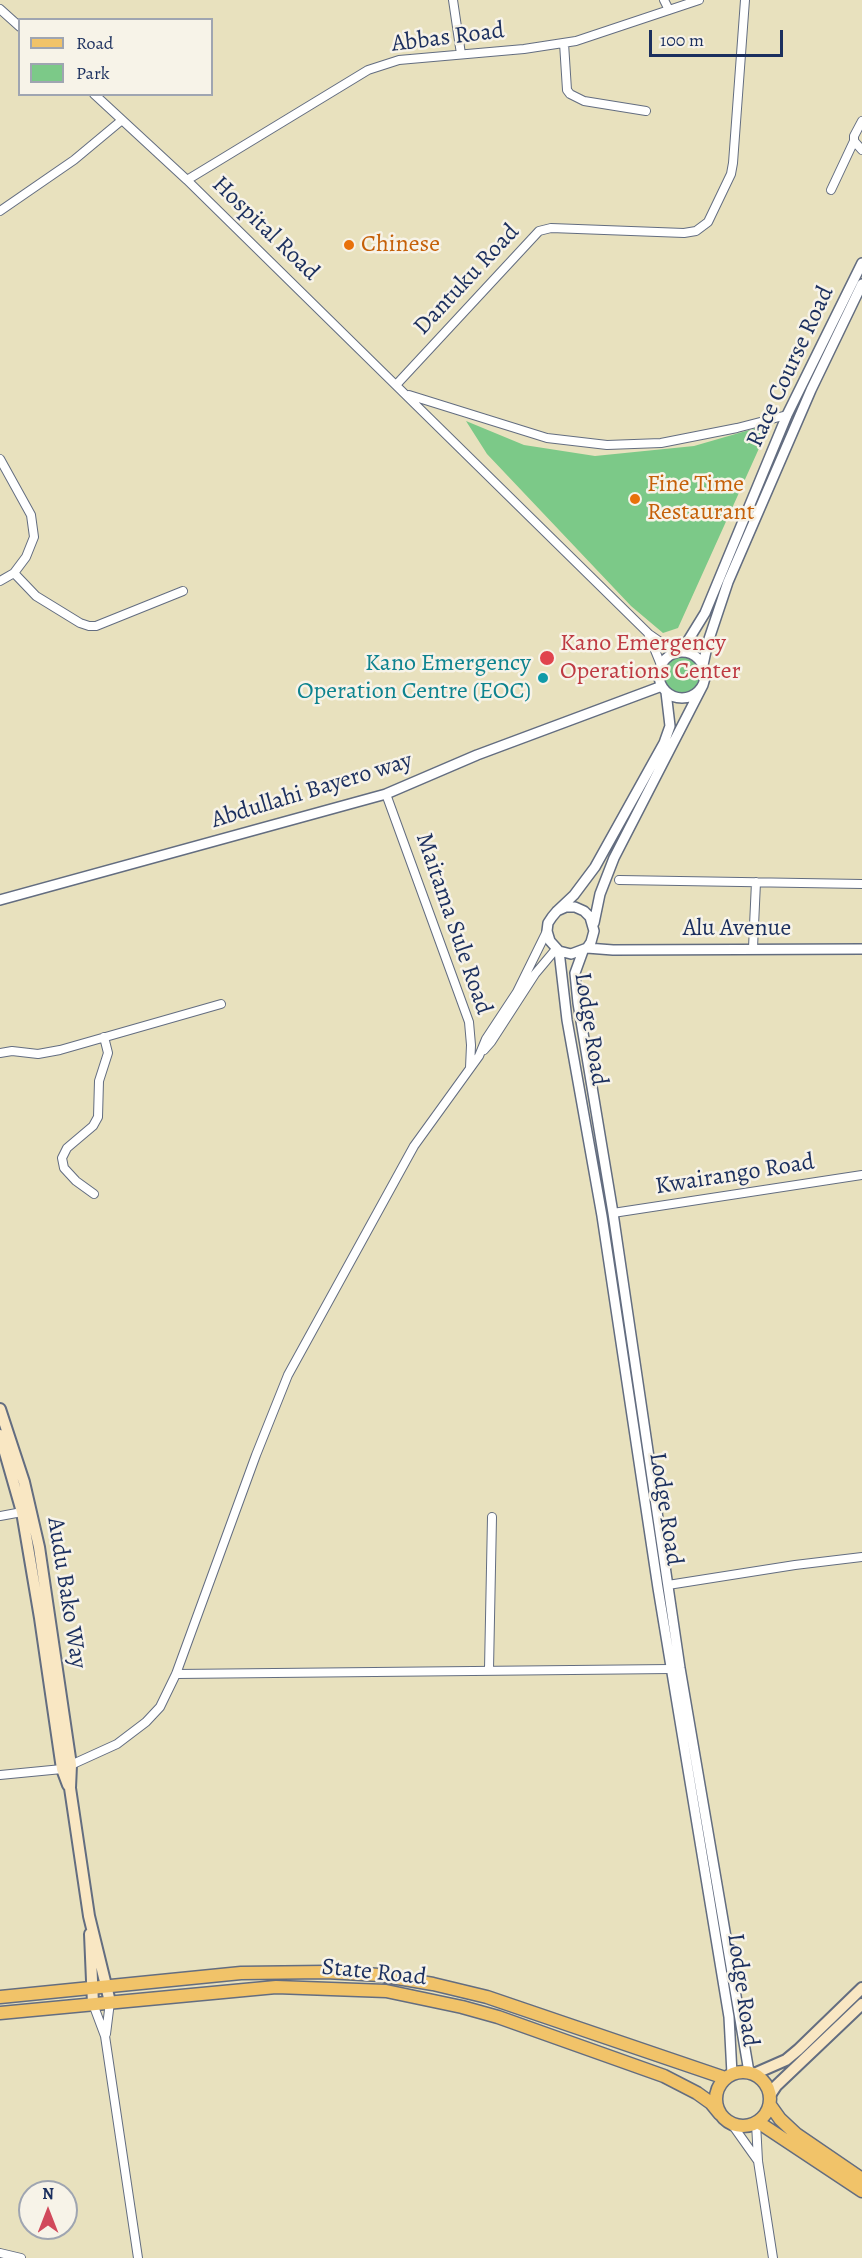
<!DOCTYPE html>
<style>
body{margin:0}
#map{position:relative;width:862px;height:2258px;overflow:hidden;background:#e8e1be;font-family:Alegreya,serif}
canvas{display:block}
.legend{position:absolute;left:18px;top:18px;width:195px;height:78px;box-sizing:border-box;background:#f7f3e8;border:2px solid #9fa5b1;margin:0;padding:8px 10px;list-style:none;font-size:18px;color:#1b2f5e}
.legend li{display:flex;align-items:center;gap:12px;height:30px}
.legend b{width:30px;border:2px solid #9fa5b1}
.north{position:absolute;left:18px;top:2180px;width:60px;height:60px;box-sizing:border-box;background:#f7f3e8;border:2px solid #9fa5b1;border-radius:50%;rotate:0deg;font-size:16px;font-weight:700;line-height:24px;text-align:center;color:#1b2f5e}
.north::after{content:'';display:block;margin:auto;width:21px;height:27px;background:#d1495b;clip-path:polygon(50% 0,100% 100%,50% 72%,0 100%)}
.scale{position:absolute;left:649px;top:30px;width:134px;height:27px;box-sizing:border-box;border:3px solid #1b2f5e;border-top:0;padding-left:8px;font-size:18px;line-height:21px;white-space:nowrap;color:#1b2f5e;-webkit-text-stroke:4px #f7f3e8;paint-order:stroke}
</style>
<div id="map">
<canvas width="862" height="2258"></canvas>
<ul class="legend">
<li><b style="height:8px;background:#f1c369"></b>Road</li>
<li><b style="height:16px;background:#7cc988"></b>Park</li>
</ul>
<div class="north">N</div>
<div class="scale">100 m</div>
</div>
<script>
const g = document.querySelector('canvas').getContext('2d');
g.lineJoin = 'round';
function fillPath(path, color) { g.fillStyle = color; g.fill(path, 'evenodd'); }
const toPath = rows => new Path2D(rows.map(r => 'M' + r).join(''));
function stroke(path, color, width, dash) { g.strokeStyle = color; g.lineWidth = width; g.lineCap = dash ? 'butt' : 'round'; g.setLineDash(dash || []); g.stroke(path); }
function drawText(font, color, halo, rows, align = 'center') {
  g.font = font + ' Alegreya,serif'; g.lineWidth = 5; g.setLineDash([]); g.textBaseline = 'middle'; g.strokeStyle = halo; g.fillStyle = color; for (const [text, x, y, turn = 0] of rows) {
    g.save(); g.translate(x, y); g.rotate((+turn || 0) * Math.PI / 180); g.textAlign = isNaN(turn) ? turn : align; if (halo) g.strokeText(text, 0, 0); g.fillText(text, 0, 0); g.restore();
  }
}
fillPath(toPath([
 [466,421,524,445,595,456,694,446,770,424,678,628,663,633,631,606,487,454],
 '664 675a18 18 0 1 1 36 0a18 18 0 1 1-36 0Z'
]), '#7cc988');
const minor = toPath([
 [453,0,461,54],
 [664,0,669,10],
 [0,9,20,27],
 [564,43,567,90,570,94,584,101,646,111],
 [94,94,187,180,648,633,661,665],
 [862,121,854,136,854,141,862,150],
 [187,180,368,70,399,60,524,49,576,41,699,0],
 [831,190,854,141],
 [0,211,74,160,122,120],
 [396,385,539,231,551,228,684,233,696,231,708,222,731,174,733,163,745,0],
 [409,395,547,438,607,445,661,443,737,428,787,415],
 [0,459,31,515,34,537,26,557,14,573,0,581],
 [14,573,36,596,80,623,89,626,96,626,183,591],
 [649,634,675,652],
 [386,794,469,1022,471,1045,470,1068],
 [619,880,862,884],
 [753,948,756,882],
 [484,1050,491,1042,535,974,556,949],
 [0,1053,12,1051,38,1054,60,1050,221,1004],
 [94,1194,76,1181,64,1168,62,1158,67,1148,93,1126,98,1117,99,1081,108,1053,104,1037],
 [613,1213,862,1175],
 [0,1516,22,1512],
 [668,1585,795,1565,862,1557],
 [489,1669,492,1517],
 [176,1674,671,1669],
 [0,1775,62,1769,117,1744,146,1722,160,1707,176,1674,256,1455,288,1375,414,1146,479,1056,486,1039,517,992,547,931],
 [93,2004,105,2036,138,2258],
 [106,2034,110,2002],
 [731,2123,758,2161],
 [756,2123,758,2161,773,2258],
 [0,2253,21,2258]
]);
const tertiary = toPath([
 '659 675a23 23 0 1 1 46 0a23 23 0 1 1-46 0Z',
 [681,652,705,613,787,415,862,263],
 [703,665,708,642,728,582,811,390,862,284],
 [0,900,386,794,477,755,662,686],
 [557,911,566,907,575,907,584,911,590,917,594,931,591,942,587,948,571,954,559,951,550,941,547,931,548,923,552,917,557,911,574,895,595,867,664,743,670,726,666,692],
 [594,923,600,894,614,858,703,685],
 [587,948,613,950,862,949],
 [559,951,567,1020,602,1216,658,1588,729,2017,732,2074],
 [583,951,575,973,578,1003,613,1213,680,1668,749,2072]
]);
const secondary = toPath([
 [0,1409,24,1482,39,1547,71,1765,70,1788,89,1916,110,2002],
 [0,1435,22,1512,40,1618,62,1769,68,1785],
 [90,1934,93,2004],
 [754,2074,786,2060,798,2050,862,1988],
 [770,2095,776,2086,862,2004]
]);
const primary = toPath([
 [0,1997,241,1973,326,1972,380,1975,433,1984,487,1997,725,2078],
 [0,2013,276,1987,386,1991,462,2007,498,2017,664,2076,697,2093,711,2103,720,2114],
 '716 2099a27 27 0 1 1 54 0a27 27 0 1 1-54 0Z',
 [770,2105,780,2119,796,2134,862,2179],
 [758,2122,862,2191]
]);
stroke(minor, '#636d80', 10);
stroke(tertiary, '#636d80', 12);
stroke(secondary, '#636d80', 14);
stroke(primary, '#636d80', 15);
stroke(minor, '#fff', 8);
stroke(tertiary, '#fff', 9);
stroke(secondary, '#f9e7c3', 10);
stroke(primary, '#f1c369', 12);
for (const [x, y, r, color] of [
 [349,245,6,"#e8710a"],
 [635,499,6,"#e8710a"],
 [547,658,8,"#e0444e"],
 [543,678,6,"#0f9aa8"]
]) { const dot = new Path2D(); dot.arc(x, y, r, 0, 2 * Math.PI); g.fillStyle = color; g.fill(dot); stroke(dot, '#f7f3e8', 2); }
drawText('24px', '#1b2f5e', '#f7f3e8', [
 ["Abbas Road",448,38,-7],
 ["Hospital Road",265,229,44],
 ["Dantuku Road",467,280,-47],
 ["Race Course Road",791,367,-65],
 ["Abdullahi Bayero way",312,791,-17],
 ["Maitama Sule Road",453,924,71],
 ["Alu Avenue",737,929],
 ["Lodge Road",590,1029,81],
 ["Kwairango Road",735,1175,-9],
 ["Lodge Road",665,1509,81],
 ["Audu Bako Way",66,1593,81],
 ["State Road",374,1973,6],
 ["Lodge Road",742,1990,82]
]);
drawText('24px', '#c56008', '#f7f3e8', [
 ["Chinese",361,245],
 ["Fine Time",647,485],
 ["Restaurant",647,513]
], 'left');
drawText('24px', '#be3a42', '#f7f3e8', [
 ["Kano Emergency",560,644],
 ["Operations Center",560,672]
], 'left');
drawText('24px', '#0d838f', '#f7f3e8', [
 ["Kano Emergency",531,664],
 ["Operation Centre (EOC)",531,692]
], 'right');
</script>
